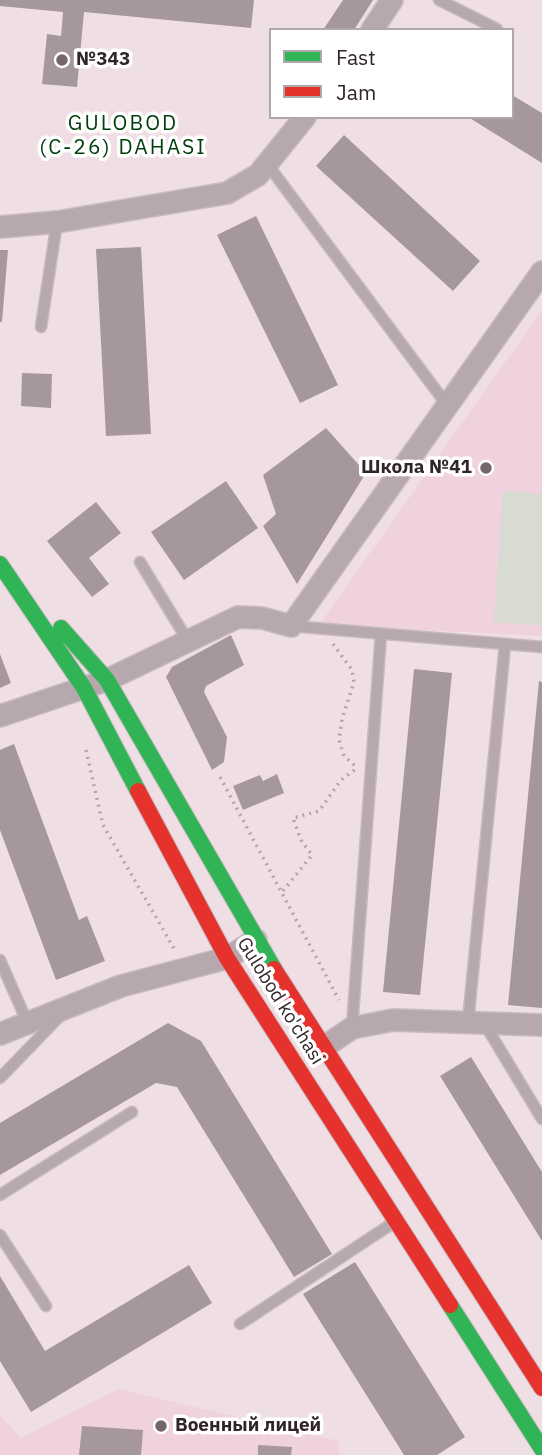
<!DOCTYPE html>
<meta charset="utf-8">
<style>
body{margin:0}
#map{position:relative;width:542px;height:1455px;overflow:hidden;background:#f0dee5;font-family:"IBM Plex Sans",sans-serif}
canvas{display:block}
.legend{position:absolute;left:269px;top:28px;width:245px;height:91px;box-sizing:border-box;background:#fff;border:2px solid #ada8aa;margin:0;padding:9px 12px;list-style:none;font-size:21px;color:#32252a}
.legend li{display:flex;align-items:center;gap:14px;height:35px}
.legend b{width:35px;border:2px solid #ada8aa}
</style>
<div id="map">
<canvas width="542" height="1455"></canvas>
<ul class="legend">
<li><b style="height:9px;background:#30b455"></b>Fast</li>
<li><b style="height:9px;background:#e5322d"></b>Jam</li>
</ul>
</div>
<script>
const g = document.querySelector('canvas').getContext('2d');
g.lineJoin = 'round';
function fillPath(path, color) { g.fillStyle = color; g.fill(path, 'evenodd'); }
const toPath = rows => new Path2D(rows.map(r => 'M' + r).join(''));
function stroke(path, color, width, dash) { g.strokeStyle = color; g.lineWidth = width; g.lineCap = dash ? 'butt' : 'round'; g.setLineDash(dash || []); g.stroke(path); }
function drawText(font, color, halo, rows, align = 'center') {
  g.font = font + ' "IBM Plex Sans",sans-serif'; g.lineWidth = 7; g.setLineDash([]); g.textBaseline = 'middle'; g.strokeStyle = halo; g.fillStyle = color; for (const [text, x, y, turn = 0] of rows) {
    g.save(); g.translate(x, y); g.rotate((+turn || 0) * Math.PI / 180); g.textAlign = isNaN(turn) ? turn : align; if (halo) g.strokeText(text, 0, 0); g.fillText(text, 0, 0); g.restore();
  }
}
fillPath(toPath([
 [542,310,542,636,319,625],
 [119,1389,339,1441,339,1455,0,1455,0,1415,21,1438]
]), '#f0d1de');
fillPath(toPath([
 [503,491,542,494,542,626,494,622]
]), '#d7dbd2');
fillPath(toPath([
 [0,0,254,0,251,28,84,12,77,87,42,84,47,34,61,36,63,12,0,6],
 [343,0,373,0,354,30,323,30],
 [512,95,542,113,542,163,468,117,512,117],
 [344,135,480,261,453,291,316,166],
 [256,216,338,385,300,403,217,235],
 [141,247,151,434,106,436,96,249],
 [0,250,8,250,2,322,0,322],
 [22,373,52,374,51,408,21,406],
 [326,428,366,473,297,584,263,526,276,514,263,475],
 [226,481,258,528,184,580,151,532],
 [96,502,121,533,89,558,109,584,92,597,47,541],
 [231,635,244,665,206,686,204,692,227,737,224,762,212,770,166,677,172,667],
 [0,654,11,683,0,688],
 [414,669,452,673,420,995,383,992],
 [539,681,542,682,542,1008,508,1005],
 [14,744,79,920,87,916,105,961,56,980,0,830,0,750],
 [277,774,284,793,243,810,233,786,260,775,263,781],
 [168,1023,201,1041,332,1254,294,1277,177,1087,156,1083,0,1175,0,1123],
 [471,1057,542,1172,542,1241,440,1076],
 [355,1262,465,1437,437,1455,404,1455,303,1294],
 [189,1265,212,1303,31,1412,0,1361,0,1276,45,1351],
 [82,1426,143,1430,141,1455,79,1455],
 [258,1445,292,1447,291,1455,258,1455]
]), '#a6979e');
const lane = toPath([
 [439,0,497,29],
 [268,165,447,405],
 [41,327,57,222],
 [140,562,188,641],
 [291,626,542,647],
 [0,960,28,1024],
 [468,1022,505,645],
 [484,1023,542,1119],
 [352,1028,381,634],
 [0,1078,60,1016],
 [0,1195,132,1112],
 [0,1235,46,1306],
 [240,1324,393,1223]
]);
const street = toPath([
 [372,30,392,0],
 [0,227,57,222,227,193,258,175,305,117],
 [0,716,107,680,238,617,262,618,291,626,542,272],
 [0,1034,121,986,227,958,256,940],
 [324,1047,352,1028,393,1020,542,1025]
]);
const fast = toPath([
 [0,564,84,688,138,791],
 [61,628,107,680,274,969],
 [450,1305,542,1449]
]);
const jam = toPath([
 [138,791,227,958,450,1305],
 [274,969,542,1388]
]);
stroke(lane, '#c8bbc0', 13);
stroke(street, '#c8bbc0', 24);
stroke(fast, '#c8bbc0', 18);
stroke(jam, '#c8bbc0', 18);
stroke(toPath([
 [333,644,352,670,354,682,342,719,339,740,344,756,355,766],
 [86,750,103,825,176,952],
 [220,777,339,1000],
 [283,891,312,855,301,840,293,818,319,811,341,780,356,769]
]), '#b1a4aa', 3.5, [2, 5]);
stroke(lane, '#b6a8ae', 10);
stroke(street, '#b6a8ae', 21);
stroke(fast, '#30b455', 16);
stroke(jam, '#e5322d', 16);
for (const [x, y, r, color] of [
 [62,60,7,"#74666b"],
 [486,468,7,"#74666b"],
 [161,1426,7,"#74666b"]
]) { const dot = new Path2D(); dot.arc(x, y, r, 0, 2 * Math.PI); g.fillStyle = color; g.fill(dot); stroke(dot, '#fff', 2.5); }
drawText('bold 19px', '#32252a', '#fff', [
 ["№343",76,60],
 ["Школа №41",472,468,"right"],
 ["Военный лицей",175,1426]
], 'left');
drawText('19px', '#32252a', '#fff', [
 ["Gulobod ko'chasi",280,1001,58]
]);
g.letterSpacing = '2px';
drawText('21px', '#00400d', '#fff', [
 ["GULOBOD",123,124],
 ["(C-26) DAHASI",123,148]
]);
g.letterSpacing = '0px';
</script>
